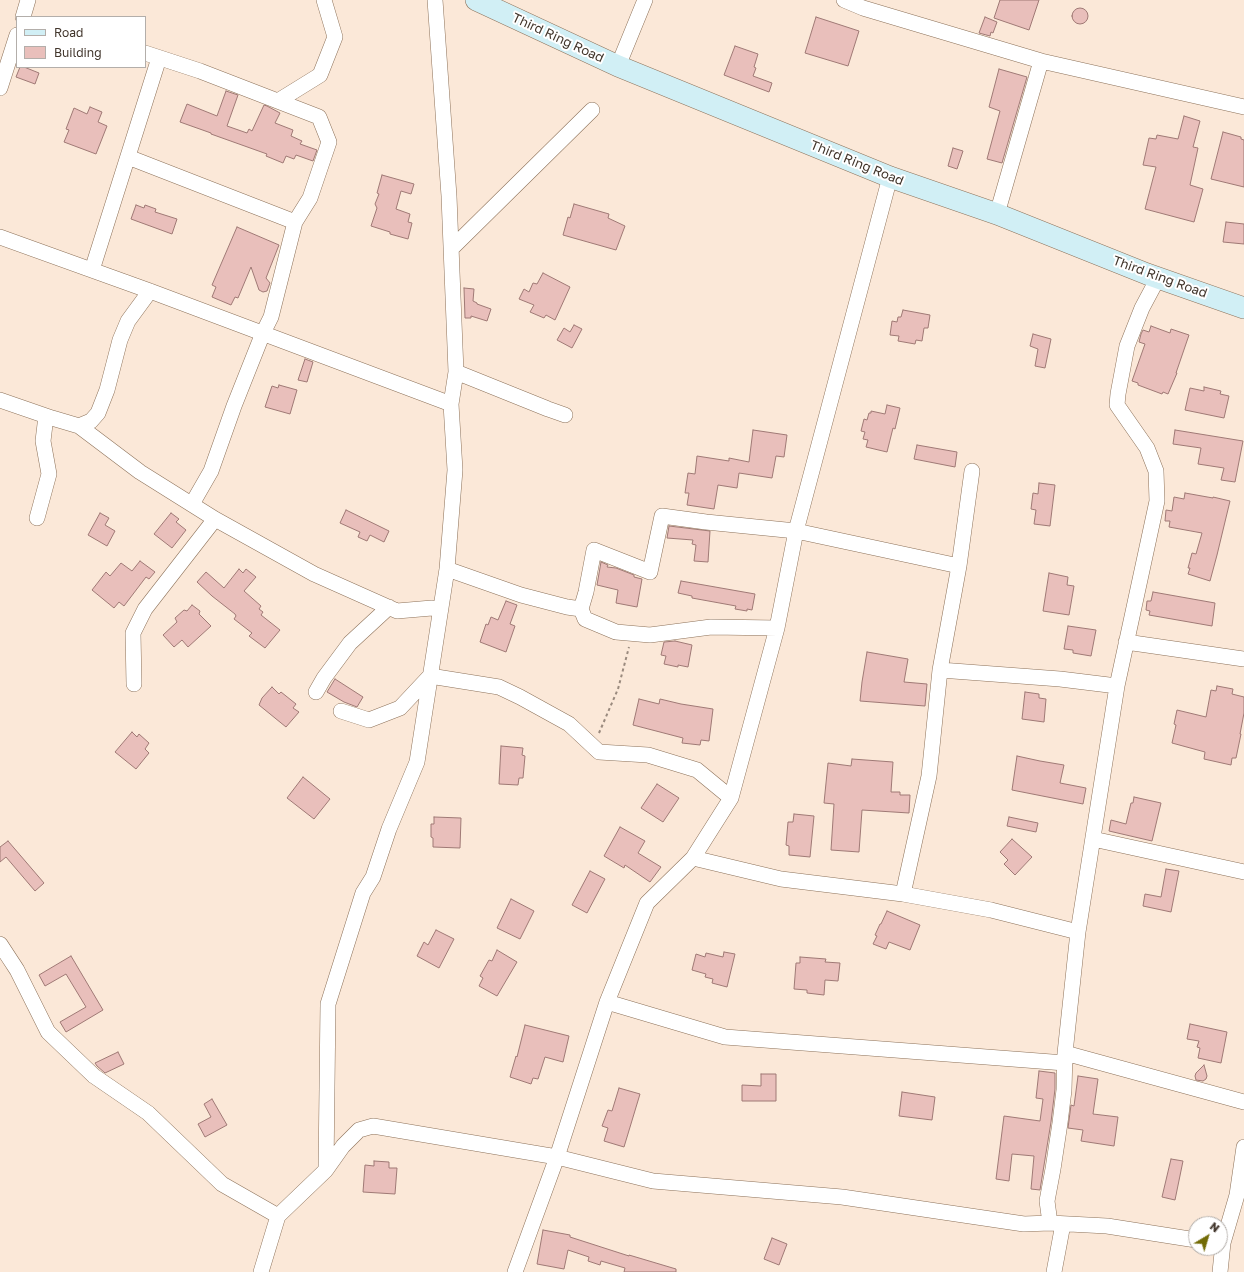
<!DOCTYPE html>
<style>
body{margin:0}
#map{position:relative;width:1244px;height:1272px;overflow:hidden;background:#fbe8d8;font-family:"Golos Text",sans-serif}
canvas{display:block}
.legend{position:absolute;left:16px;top:16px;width:130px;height:52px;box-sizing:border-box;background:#fff;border:1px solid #b3aeaa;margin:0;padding:5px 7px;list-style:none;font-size:12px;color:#41352b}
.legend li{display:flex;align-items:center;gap:8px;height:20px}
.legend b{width:20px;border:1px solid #b3aeaa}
.north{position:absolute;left:1188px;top:1216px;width:40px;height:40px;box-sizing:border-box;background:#fff;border:1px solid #b3aeaa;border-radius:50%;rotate:38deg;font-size:11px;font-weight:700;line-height:16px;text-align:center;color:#41352b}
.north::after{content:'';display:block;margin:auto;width:14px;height:18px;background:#726b06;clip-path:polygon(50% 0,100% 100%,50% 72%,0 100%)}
</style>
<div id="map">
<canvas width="1244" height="1272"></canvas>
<ul class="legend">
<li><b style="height:5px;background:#d1eff5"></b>Road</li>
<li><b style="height:11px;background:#e9bfbb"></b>Building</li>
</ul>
<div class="north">N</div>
</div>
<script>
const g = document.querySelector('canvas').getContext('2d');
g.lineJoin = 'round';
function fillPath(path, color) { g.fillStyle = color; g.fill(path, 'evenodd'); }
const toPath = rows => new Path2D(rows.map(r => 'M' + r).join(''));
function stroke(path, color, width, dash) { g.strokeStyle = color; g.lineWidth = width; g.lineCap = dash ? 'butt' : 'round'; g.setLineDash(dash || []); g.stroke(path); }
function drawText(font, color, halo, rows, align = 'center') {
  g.font = font + ' "Golos Text",sans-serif'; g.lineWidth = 4; g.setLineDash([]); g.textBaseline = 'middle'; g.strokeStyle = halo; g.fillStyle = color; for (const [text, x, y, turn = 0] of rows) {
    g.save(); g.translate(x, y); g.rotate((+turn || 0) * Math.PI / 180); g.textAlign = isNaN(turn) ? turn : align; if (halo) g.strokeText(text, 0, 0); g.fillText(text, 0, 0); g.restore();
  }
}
const building = toPath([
 [1000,0,1039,0,1029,30,994,18,1000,0],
 '1072 16a8 8 0 1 1 16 0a8 8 0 1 1-16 0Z',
 [816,17,859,31,848,66,805,53,816,17],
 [985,17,997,22,993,33,991,32,990,36,979,33,985,17],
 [735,46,758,54,754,67,756,68,753,76,772,83,769,92,724,75,735,46],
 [20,67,24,67,39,73,35,84,16,77,20,67],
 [999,69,1027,77,1002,163,987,159,1000,111,989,107,999,69],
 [226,91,238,95,227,126,247,133,249,129,252,131,264,105,267,106,280,113,275,123,293,130,291,136,302,141,300,144,317,150,313,161,296,155,294,159,286,156,283,163,266,156,267,154,211,134,211,133,180,122,187,104,217,116,226,91],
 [90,107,102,112,98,122,107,126,96,154,64,142,69,130,66,129,74,108,87,114,90,107],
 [1184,116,1200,121,1193,147,1198,148,1190,185,1203,189,1194,222,1145,209,1156,167,1143,165,1149,138,1156,139,1157,135,1178,139,1184,116],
 [1223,132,1241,137,1241,139,1244,140,1244,187,1211,179,1223,132],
 [953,148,963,151,957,169,948,166,953,148],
 [382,175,414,184,411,194,401,191,396,209,410,214,408,222,412,223,408,239,390,234,390,232,371,226,377,208,375,204,379,194,377,193,382,175],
 [574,204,609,214,608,218,625,226,616,250,563,235,568,217,570,218,574,204],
 [136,205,144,208,145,205,156,209,155,212,177,219,172,234,131,219,136,205],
 [1226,222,1244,224,1244,244,1223,242,1226,222],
 [237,227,279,245,266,278,270,283,267,291,263,292,259,290,251,267,238,298,235,297,231,305,212,297,216,287,212,285,237,227],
 [543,273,570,287,555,320,546,315,544,318,530,312,534,305,519,299,524,289,529,292,533,283,537,284,543,273],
 [464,288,474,289,473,301,477,303,477,304,491,309,487,321,471,316,471,318,465,318,464,288],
 [903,310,930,315,928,328,924,328,922,341,916,340,915,344,898,341,899,336,890,335,892,321,897,322,898,317,901,317,903,310],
 [574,325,582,329,572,348,557,340,564,328,570,332,574,325],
 [1151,326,1170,333,1171,329,1189,335,1176,373,1177,373,1168,394,1163,392,1162,394,1138,385,1138,383,1132,381,1145,344,1139,342,1141,334,1143,330,1149,332,1151,326],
 [1033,334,1051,339,1045,368,1035,366,1038,349,1030,346,1033,334],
 [305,359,313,362,307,382,298,380,305,359],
 [279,385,297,390,290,414,265,407,272,386,278,388,279,385],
 [1204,387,1221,391,1220,394,1229,396,1224,418,1185,410,1190,388,1204,391,1204,387],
 [887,405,900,408,895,429,893,428,887,452,866,447,868,440,863,439,865,432,861,431,864,419,867,420,869,413,871,413,871,411,885,414,887,405],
 [753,430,787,435,784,457,776,456,772,478,739,473,737,488,718,485,714,509,687,505,689,493,685,493,688,473,695,474,697,456,729,461,729,458,749,462,753,430],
 [1175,430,1243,441,1235,482,1221,480,1224,468,1198,464,1201,448,1173,444,1175,430],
 [917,445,957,452,955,467,914,459,917,445],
 [1039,483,1055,485,1050,526,1034,524,1036,510,1031,509,1033,493,1038,494,1039,483],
 [1185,493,1213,498,1213,497,1230,501,1217,555,1210,581,1188,574,1190,568,1188,568,1192,553,1196,554,1202,533,1169,527,1170,521,1165,521,1166,510,1172,511,1174,497,1184,499,1185,493],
 [346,510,389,531,384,542,370,535,367,541,358,537,360,532,340,523,346,510],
 [100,513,109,518,105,525,115,531,107,546,88,535,100,513],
 [171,513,179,519,176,522,186,530,172,548,154,534,171,513],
 [669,526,710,531,708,562,694,561,696,545,692,544,693,540,667,538,669,526],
 [140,561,155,572,149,579,146,577,124,606,119,602,114,608,92,590,106,572,110,576,121,563,132,571,140,561],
 [601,562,608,565,607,567,616,568,634,575,634,577,642,579,637,607,616,603,618,590,597,585,601,562],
 [239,569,243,573,246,569,256,577,244,591,261,606,259,609,263,612,261,615,280,630,265,648,249,636,252,633,234,619,236,616,235,614,212,596,197,582,206,572,224,588,239,569],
 [1049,573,1068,577,1067,585,1074,586,1069,615,1043,611,1049,573],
 [681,581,755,594,752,610,747,609,747,611,735,609,736,606,692,598,692,596,678,593,681,581],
 [1153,592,1215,603,1212,626,1149,615,1150,611,1146,610,1147,601,1151,601,1153,592],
 [506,601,517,605,510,624,515,626,506,652,480,642,486,624,488,625,491,617,498,620,506,601],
 [192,605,200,611,199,614,211,626,188,647,182,640,174,647,163,635,177,622,175,618,184,610,187,611,192,605],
 [1068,626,1096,630,1091,656,1073,653,1073,650,1064,649,1068,626],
 [675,641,692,645,688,667,678,665,678,667,664,664,666,656,661,655,664,642,675,641],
 [867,652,908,659,904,682,927,684,925,706,860,701,862,682,867,652],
 [335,679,363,697,357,707,344,702,327,692,335,679],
 [1217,686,1233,689,1232,694,1244,697,1244,713,1240,734,1241,734,1236,758,1232,758,1231,765,1204,759,1205,752,1172,743,1176,725,1174,724,1177,710,1206,717,1211,690,1216,691,1217,686],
 [272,687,279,694,281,692,296,704,293,708,299,712,286,727,259,705,262,698,272,687],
 [1025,692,1039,694,1039,698,1046,699,1044,722,1022,719,1025,692],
 [639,699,659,704,660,699,681,704,713,709,709,741,701,740,700,745,682,743,683,738,633,725,639,699],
 [132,732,137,737,139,734,149,743,145,749,149,753,136,769,115,752,132,732],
 [501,746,523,748,522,755,525,756,523,778,519,778,518,785,499,784,501,746],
 [1017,756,1040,761,1064,765,1060,783,1086,788,1083,804,1012,790,1017,756],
 [852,759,893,762,891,792,900,792,900,795,910,795,909,813,862,810,859,852,831,850,834,804,824,803,828,763,851,766,852,759],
 [303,777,330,799,314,819,287,798,303,777],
 [657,784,679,798,663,822,641,808,657,784],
 [1134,797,1161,803,1152,841,1109,831,1111,820,1126,824,1131,803,1133,803,1134,797],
 [794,814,814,816,810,857,789,855,789,846,786,845,788,822,793,822,794,814],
 [434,817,461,818,460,848,433,847,433,838,431,837,431,824,434,824,434,817],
 [1009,817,1038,823,1036,832,1007,826,1009,817],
 [620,827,645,841,638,853,661,867,650,882,625,865,624,868,604,856,620,827],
 [1012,839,1032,857,1015,875,1004,864,1008,860,1000,852,1012,839],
 [8,841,44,883,35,891,6,857,0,862,0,847,8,841],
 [1166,869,1179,871,1171,912,1143,906,1145,894,1161,897,1166,869],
 [590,871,605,879,587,913,572,905,590,871],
 [511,899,534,911,520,939,497,928,511,899],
 [887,911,920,925,910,950,889,942,886,949,873,944,877,936,875,935,880,924,881,924,887,911],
 [436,930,454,939,439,968,417,956,424,942,428,945,436,930],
 [497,950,517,962,497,996,479,986,483,978,480,976,489,960,492,961,497,950],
 [724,952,735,954,727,987,712,983,713,979,705,977,706,974,692,970,696,954,705,957,706,953,723,957,724,952],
 [71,956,103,1010,66,1032,60,1022,86,1007,66,974,45,986,39,975,71,956],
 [800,957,826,959,825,962,840,963,838,981,825,980,824,995,807,993,807,990,794,989,796,963,800,963,800,957],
 [1190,1024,1227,1032,1221,1063,1198,1058,1200,1048,1197,1047,1199,1041,1187,1039,1190,1024],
 [525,1025,569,1036,563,1062,545,1057,538,1079,533,1078,531,1084,510,1077,516,1056,517,1057,525,1025],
 [118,1052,124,1064,105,1073,97,1066,95,1063,118,1052],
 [1204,1065,1207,1076,1206,1079,1203,1081,1196,1080,1195,1076,1196,1073,1204,1065],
 [1039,1071,1055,1073,1055,1089,1051,1122,1040,1190,1031,1189,1034,1156,1012,1154,1009,1181,996,1179,1004,1116,1040,1121,1043,1099,1036,1098,1039,1071],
 [761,1074,776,1074,776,1101,742,1101,742,1085,761,1086,761,1074],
 [1078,1076,1098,1079,1093,1114,1118,1117,1114,1146,1081,1141,1083,1130,1068,1128,1071,1105,1074,1106,1078,1076],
 [619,1088,640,1094,624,1147,604,1141,608,1128,602,1126,608,1110,612,1111,619,1088],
 [902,1092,935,1097,932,1120,899,1116,902,1092],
 [212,1099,227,1125,205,1137,198,1124,211,1117,204,1104,212,1099],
 [1171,1159,1183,1161,1175,1200,1162,1197,1171,1159],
 [374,1161,389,1162,389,1168,397,1168,395,1194,363,1192,365,1165,374,1166,374,1161],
 [543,1230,570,1235,570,1237,629,1256,629,1255,676,1269,676,1272,624,1272,625,1268,601,1261,600,1265,588,1261,589,1257,568,1250,564,1269,537,1264,543,1230],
 [772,1238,787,1244,779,1265,764,1259,772,1238]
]);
fillPath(building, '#e9bfbb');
stroke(building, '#9f7975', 1);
const street = toPath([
 [844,0,863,8,1041,61,1244,107],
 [23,17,28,0],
 [145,53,200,71,319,117,329,142,310,198,295,222,271,317,263,333,234,406,211,471,192,504],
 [618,66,645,0],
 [0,88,17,35],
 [278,101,320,75,335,37,324,0],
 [128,157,295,222],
 [997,214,1041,61],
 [0,237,150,291,451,404],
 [451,249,592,110],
 [92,270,159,58],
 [456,372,548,409,565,415],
 [0,400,52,418,79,426,91,421,98,413,107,390,120,340,128,321,150,291],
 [79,426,140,472,215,519,314,574,397,611,432,608,440,610],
 [37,518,49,474,43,441,46,416],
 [447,569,521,595,567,607,581,609,586,592,594,550,650,572,662,516,706,522,796,531,959,566],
 [581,609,585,619,616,632,650,635,711,627,777,628],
 [1126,642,1244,659],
 [940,670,1060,679,1117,686],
 [134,684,133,633,145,609,215,519],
 [316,692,324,678,350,643,389,607],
 [341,711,369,720,400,708,430,676,499,687,520,697,569,724,599,752,648,755,697,770,731,798],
 [1093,839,1244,872],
 [693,858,781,879,903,894,991,910,1078,932],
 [903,894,929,776,940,670,959,566,972,471],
 [0,944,17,970,48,1032,94,1076,148,1113,222,1184,278,1216],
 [607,1002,725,1037,1065,1063],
 [1065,1053,1244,1102],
 [326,1170,328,1004,363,893,373,877,389,829,417,762,447,569,455,470,451,404,456,372,449,196,435,0],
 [1050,1223,1047,1201,1053,1169,1060,1123,1064,1090,1065,1053,1078,932,1117,686,1157,501,1156,471,1147,448,1117,405,1118,394,1127,346,1142,308,1158,278],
 [1220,1243,1223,1243,1237,1195,1244,1147],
 [261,1272,278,1216,326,1170,343,1146,359,1130,373,1126,557,1157,653,1181,842,1197,1024,1224,1050,1223,1107,1226,1196,1240],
 [515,1272,557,1157,607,1002,647,903,693,858,731,798,777,628,796,531,890,177],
 [1054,1272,1063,1224],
 [1220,1272,1223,1243]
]);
const secondary = toPath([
 [476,0,618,66,890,177,997,214,1147,274,1244,308]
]);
stroke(street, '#8d725a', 16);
stroke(secondary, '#8d725a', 22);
stroke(toPath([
 [599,733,618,689,629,647]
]), '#9a8a7e', 2, [3, 3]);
stroke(street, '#fff', 15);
stroke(secondary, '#d1eff5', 21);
drawText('13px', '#41352b', '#fff', [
 ["Third Ring Road",558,38,25],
 ["Third Ring Road",857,163,22],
 ["Third Ring Road",1160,277,20]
]);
</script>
